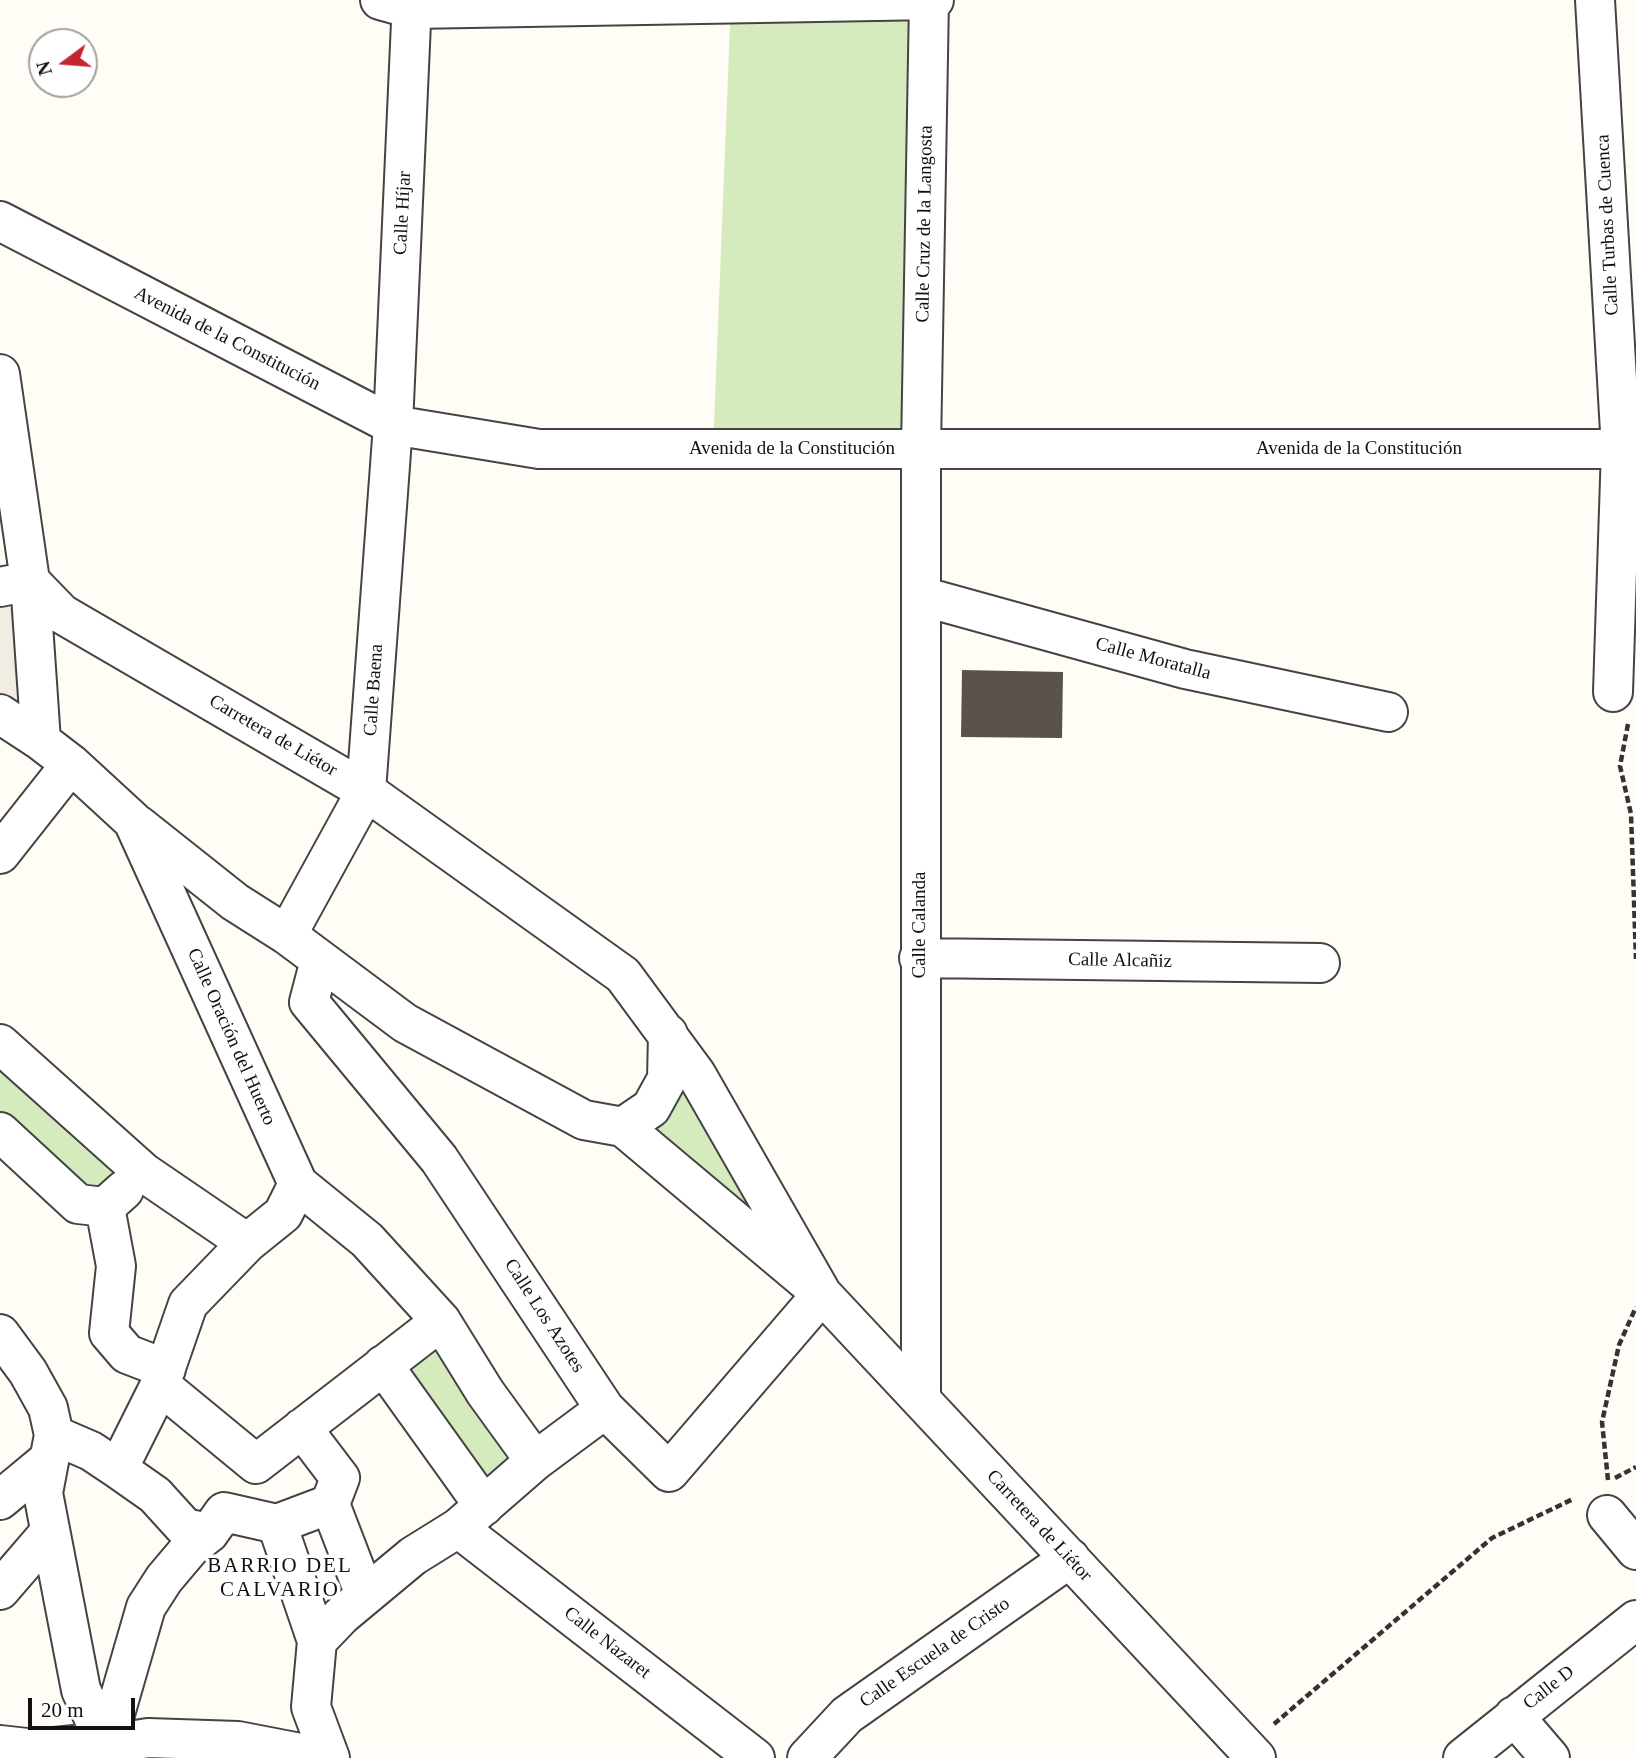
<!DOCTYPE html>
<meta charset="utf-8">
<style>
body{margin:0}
#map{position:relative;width:1636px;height:1758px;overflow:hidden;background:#fffdf5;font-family:"Times New Roman",serif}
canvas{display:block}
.north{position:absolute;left:28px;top:28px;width:70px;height:70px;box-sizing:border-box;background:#fff;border:2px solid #a0a0a0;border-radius:50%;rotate:254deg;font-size:19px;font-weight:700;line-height:28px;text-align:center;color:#111}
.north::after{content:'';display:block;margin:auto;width:24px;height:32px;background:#c4262e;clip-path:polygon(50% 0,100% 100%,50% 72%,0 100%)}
.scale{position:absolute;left:28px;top:1698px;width:107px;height:32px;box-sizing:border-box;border:4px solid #111;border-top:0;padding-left:9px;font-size:21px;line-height:24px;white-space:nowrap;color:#111;-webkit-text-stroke:5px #fff;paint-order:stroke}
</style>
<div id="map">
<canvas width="1636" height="1758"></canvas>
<div class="north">N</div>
<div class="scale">20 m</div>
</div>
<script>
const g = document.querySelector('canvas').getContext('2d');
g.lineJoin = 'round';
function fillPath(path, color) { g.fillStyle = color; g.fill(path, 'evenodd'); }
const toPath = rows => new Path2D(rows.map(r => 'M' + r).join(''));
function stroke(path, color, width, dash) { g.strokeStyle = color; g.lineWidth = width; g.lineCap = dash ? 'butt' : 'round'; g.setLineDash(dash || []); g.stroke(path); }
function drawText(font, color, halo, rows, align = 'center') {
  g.font = font + ' "Times New Roman",serif'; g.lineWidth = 7; g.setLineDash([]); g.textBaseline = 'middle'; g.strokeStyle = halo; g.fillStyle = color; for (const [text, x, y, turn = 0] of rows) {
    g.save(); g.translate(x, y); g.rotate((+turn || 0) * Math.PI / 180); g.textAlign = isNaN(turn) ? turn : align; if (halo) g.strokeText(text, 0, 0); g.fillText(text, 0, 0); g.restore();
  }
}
fillPath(toPath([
 [731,0,929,0,921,449,713,449],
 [668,1034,822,1294,623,1127],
 [0,1044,143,1172,105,1207,0,1132],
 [441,1321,535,1461,484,1506,383,1365]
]), '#d5ebbd');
fillPath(toPath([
 [30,581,41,741,0,714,0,587]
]), '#f1ede2');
fillPath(toPath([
 [962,670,1063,672,1062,738,961,737]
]), '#5a524d');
const minor = toPath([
 [380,0,412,9,934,0],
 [1595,0,1621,449,1613,692],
 [0,221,393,425,539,449,1636,449],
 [0,374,30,581,62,614,366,791,623,975,696,1074,822,1294,1256,1758],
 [0,587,30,581,41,741,0,714],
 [921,596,1185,669,1388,712],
 [41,741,71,764,133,821,298,1184,367,1240,441,1321,485,1392,535,1461],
 [138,825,235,902,287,935,405,1023,584,1120,623,1127,651,1108,667,1079,668,1034],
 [0,854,71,764],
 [287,935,366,791,393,425,412,0],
 [919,958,1320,963],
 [320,960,309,1002,439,1159,605,1409,669,1472,822,1294,623,1127],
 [0,1044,143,1172,247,1243],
 [0,1132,78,1204,105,1207,124,1190],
 [105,1207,116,1266,109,1333,127,1354,166,1369],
 [0,1334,28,1372,48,1408,54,1435,43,1493,81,1690,112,1758],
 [383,1365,484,1506],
 [160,1385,256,1464,441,1321],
 [921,1400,921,449,929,0],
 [302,1428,340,1478,330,1504,365,1595],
 [54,1435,91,1451,118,1469,160,1385,188,1304,247,1243,283,1214,298,1184],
 [118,1469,155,1495,185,1528,209,1533,224,1512,277,1524,330,1504],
 [0,1500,47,1461],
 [1607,1515,1636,1550],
 [277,1524,317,1641],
 [458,1528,755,1758],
 [0,1590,50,1532],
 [1514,1716,1550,1758],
 [0,1745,36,1749,84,1744,106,1745,148,1738,238,1741,326,1758],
 [106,1745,146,1607,164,1579,191,1547,209,1533],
 [330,1758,311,1707,317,1641,342,1615,413,1556,458,1528,535,1461,605,1409],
 [807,1758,847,1715,1070,1558],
 [1463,1758,1636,1620]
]);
stroke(minor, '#444', 42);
stroke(toPath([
 [1628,724,1620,766,1631,814,1636,959],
 [1615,1478,1636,1467],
 [1608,1480,1602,1422,1619,1345,1636,1307],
 [1274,1724,1492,1538,1573,1499]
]), '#333', 4.5, [7, 3.5]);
stroke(minor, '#fff', 38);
drawText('19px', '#111', '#fff', [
 ["Calle Híjar",403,213,-87],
 ["Calle Cruz de la Langosta",925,224,-89],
 ["Calle Turbas de Cuenca",1608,225,-93],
 ["Avenida de la Constitución",227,339,27],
 ["Avenida de la Constitución",792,449],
 ["Avenida de la Constitución",1359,449],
 ["Calle Moratalla",1153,659,15],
 ["Calle Baena",374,690,-86],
 ["Carretera de Liétor",273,736,30],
 ["Calle Calanda",920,925,-90],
 ["Calle Alcañiz",1120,961,1],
 ["Calle Oración del Huerto",231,1037,66],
 ["Calle Los Azotes",544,1316,57],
 ["Carretera de Liétor",1039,1526,47],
 ["Calle Nazaret",607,1643,38],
 ["Calle Escuela de Cristo",935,1653,-35],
 ["Calle D",1549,1688,-38]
]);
g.letterSpacing = '2px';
drawText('21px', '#111', '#fff', [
 ["BARRIO DEL",280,1566],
 ["CALVARIO",280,1590]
]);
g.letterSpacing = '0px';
</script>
